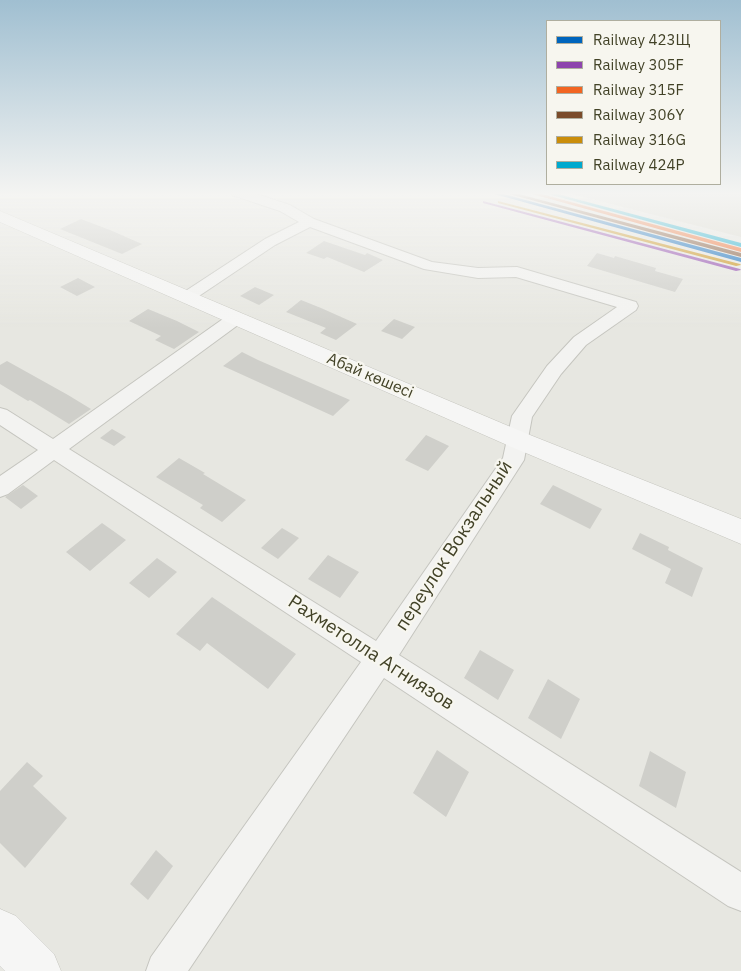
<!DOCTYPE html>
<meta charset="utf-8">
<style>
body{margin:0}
#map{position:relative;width:741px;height:971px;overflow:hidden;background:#e7e7e1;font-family:"IBM Plex Sans",sans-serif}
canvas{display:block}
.legend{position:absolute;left:546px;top:20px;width:175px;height:165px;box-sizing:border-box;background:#f7f6ef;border:1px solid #afae9f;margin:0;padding:6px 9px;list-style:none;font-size:15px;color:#424227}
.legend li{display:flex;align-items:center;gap:10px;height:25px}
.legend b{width:25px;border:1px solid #afae9f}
</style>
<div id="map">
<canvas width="741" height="971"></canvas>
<ul class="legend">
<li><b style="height:6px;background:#0065bd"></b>Railway 423Щ</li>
<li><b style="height:6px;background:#8e44ad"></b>Railway 305F</li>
<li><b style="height:6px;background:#f26522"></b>Railway 315F</li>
<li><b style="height:6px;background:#7a4b2a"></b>Railway 306Y</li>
<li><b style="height:6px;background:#ca8d0a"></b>Railway 316G</li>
<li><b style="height:6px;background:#00a9ce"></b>Railway 424Р</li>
</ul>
</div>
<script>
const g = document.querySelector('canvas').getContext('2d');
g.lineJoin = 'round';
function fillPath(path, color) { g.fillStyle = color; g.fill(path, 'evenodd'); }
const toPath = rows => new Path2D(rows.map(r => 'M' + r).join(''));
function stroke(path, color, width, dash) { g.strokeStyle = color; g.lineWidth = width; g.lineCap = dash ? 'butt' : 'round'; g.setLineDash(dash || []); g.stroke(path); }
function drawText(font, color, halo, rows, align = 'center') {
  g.font = font + ' "IBM Plex Sans",sans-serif'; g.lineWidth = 4.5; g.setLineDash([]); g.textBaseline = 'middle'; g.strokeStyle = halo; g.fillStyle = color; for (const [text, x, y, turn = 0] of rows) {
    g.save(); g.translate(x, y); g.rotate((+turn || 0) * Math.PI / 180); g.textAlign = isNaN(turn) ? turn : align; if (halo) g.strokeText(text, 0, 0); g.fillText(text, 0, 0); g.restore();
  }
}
fillPath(toPath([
 [564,192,741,192,741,237]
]), '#dbdacf');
fillPath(toPath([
 [81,219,110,230,142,244,122,254,60,229],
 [324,241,365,255,367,253,383,260,364,272,327,257,324,259,306,253],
 [597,253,614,258,615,256,656,268,655,271,683,279,675,292,587,266],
 [78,278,95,287,77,296,60,287],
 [255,287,274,295,259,305,240,296],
 [301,300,321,308,357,324,336,340,320,333,326,328,286,312],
 [148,309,177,321,199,332,174,349,155,340,161,336,129,321],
 [394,319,415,327,402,339,381,331],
 [242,352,258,360,350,400,333,416,223,366],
 [7,361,68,395,91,409,69,424,30,400,28,401,0,384,0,365],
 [112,429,126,437,114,446,100,438],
 [426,435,449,446,428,471,405,460],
 [179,458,205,473,203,474,246,500,222,522,200,508,203,505,156,477],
 [23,485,38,496,21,509,5,497],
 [553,485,602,509,590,529,540,504],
 [102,523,126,540,90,571,66,552],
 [282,528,299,538,278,559,261,548],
 [640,533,669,547,668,550,703,568,692,597,665,583,671,569,632,549],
 [328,555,359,572,340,598,308,579],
 [157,558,177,572,149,598,129,583],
 [212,597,296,654,268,689,207,643,200,651,176,634],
 [480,650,514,670,498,700,464,678],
 [548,679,580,699,561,739,528,718],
 [437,750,469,772,446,817,413,793],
 [650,751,686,772,676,808,639,786],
 [27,762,43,776,33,786,67,818,25,868,0,843,0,791],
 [156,850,173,866,148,900,130,884]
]), '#cfcfca');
const minor = toPath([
 [230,192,250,192,290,205,314,219,432,262,478,268,517,267,636,302,638,306,636,310,586,345,561,374,532,417,524,460,399,655,741,872,741,911,728,906,384,678,188,971,146,971,151,957,361,662,54,460,8,494,0,497,0,476,38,450,0,425,0,408,7,410,53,439,230,314,242,314,244,318,242,322,69,449,376,641,503,458,512,416,547,366,574,337,617,307,516,277,478,278,424,269,310,227,275,245,193,300,181,300,179,297,181,294,265,239,299,222,280,211,232,195,230,192]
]);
const major = toPath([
 [0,211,525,433,741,519,741,544,507,445,0,222,0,211],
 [0,909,16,916,54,954,61,971,5,971,0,966,0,909]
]);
stroke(minor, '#c5c5bf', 2);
stroke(major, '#c5c5be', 1);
fillPath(minor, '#f3f3f1');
fillPath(major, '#f6f6f5');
fillPath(toPath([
 [487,192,496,192,741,258,741,262,487,192]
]), '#0065bd');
fillPath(toPath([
 [483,201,740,269,741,270,736,271,483,203,483,201]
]), '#8e44ad');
fillPath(toPath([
 [525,192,534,192,741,248,741,252,525,192]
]), '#f26522');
fillPath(toPath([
 [502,192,511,192,741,253,741,257,502,192]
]), '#7a4b2a');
fillPath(toPath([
 [498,201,740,264,741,265,736,266,498,203,498,201]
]), '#ca8d0a');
fillPath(toPath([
 [541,192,550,192,741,243,741,247,541,192]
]), '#00a9ce');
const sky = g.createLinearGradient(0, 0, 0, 328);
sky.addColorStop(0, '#a0bfd1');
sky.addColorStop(0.59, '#f4f4f2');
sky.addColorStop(1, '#f4f4f200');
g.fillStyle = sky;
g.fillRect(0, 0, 741, 328);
drawText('16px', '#424227', '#f7f6ef', [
 ["Абай көшесі",370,376,23]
]);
drawText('19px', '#424227', '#f7f6ef', [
 ["переулок Вокзальный",454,546,-57],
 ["Рахметолла Агниязов",371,653,33]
]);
</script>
